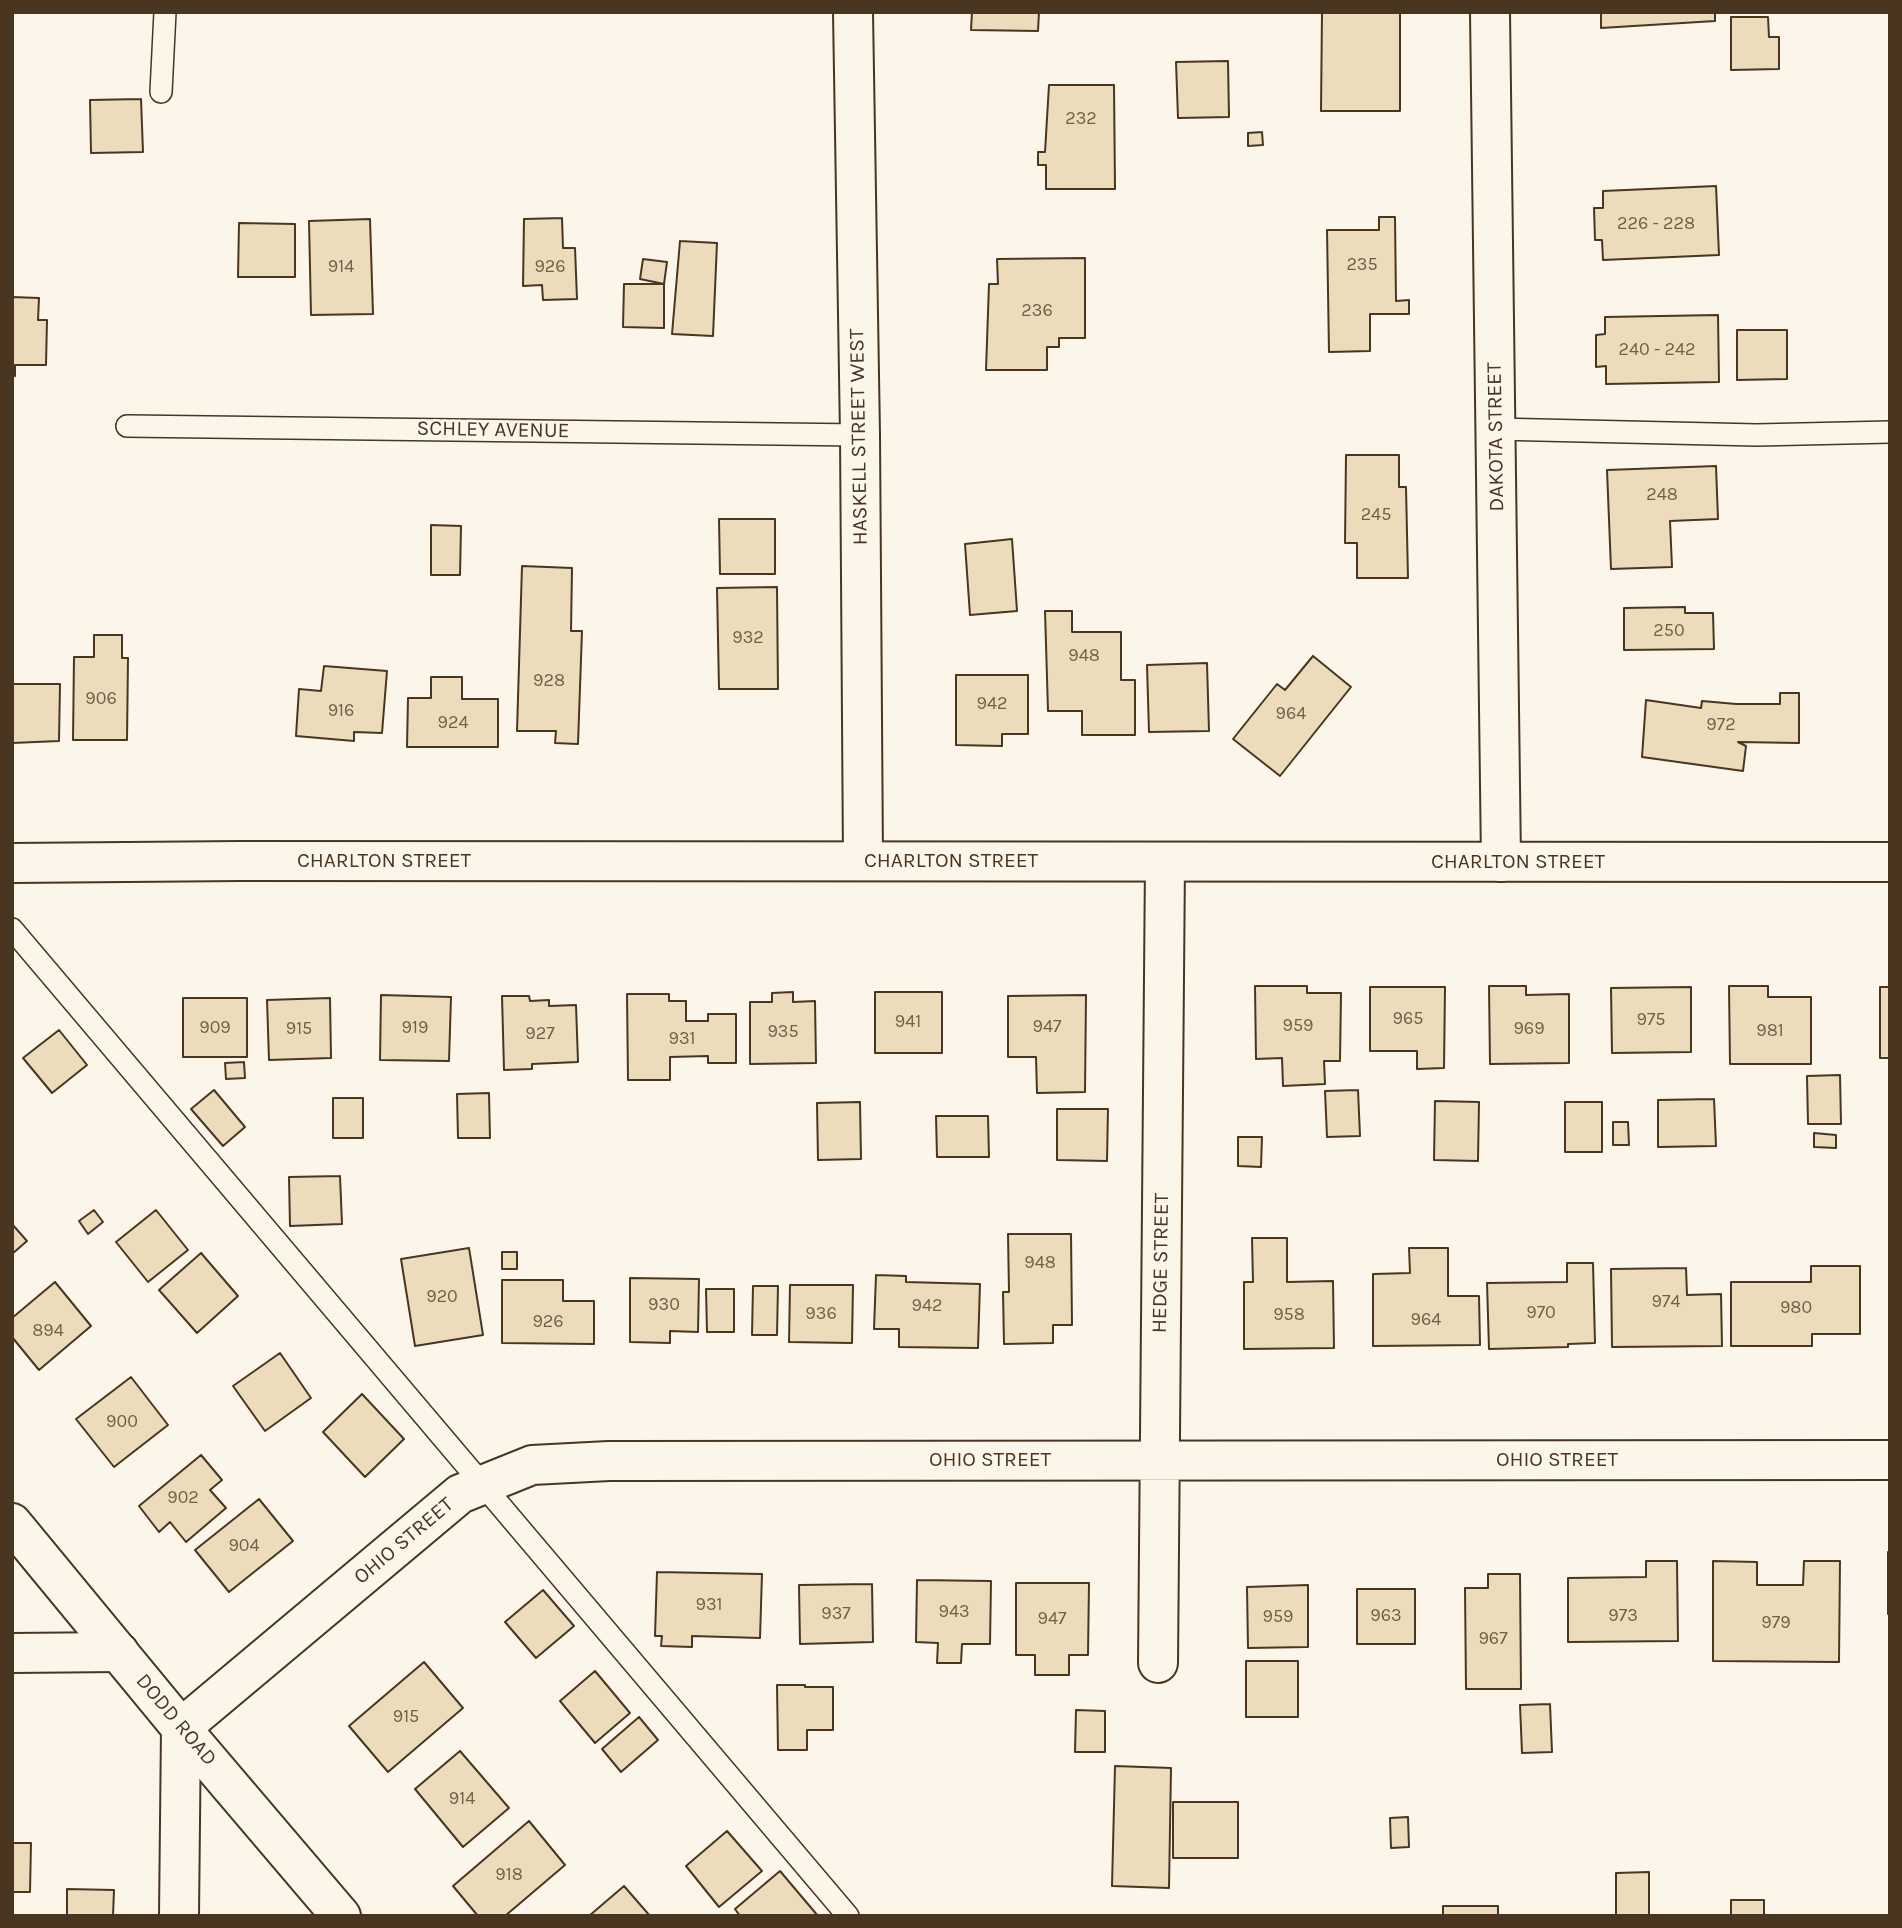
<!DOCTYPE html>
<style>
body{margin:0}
#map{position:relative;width:1902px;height:1928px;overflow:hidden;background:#fbf6e9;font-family:Karla,sans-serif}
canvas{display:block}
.frame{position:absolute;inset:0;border:14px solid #4a3520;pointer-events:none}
</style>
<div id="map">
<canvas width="1902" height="1928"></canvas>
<div class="frame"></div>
</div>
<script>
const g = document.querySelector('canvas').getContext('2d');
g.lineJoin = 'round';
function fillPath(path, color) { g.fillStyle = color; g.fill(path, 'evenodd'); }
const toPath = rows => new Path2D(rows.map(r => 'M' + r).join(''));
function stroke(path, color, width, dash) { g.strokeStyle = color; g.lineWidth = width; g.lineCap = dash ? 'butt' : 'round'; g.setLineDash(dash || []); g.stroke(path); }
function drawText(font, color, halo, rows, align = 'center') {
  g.font = font + ' Karla,sans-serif'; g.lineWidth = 5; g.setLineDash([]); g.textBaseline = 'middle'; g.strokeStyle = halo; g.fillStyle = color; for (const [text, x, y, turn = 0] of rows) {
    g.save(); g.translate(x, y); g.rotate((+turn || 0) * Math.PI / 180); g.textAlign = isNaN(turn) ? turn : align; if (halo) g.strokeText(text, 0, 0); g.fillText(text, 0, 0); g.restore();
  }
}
const building = toPath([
 [972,12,1039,12,1038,31,971,30,972,12],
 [1322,12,1400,12,1400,111,1321,111,1322,12],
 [1601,12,1715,12,1715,21,1601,28,1601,12],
 [1731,17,1768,17,1769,37,1779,37,1779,69,1731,70,1731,17],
 [1228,61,1229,117,1178,118,1176,62,1228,61],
 [1049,85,1114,85,1115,189,1046,189,1046,165,1038,165,1038,152,1045,152,1049,85],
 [141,99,143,152,91,153,90,100,141,99],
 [1262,132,1263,145,1248,146,1248,133,1262,132],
 [1716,186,1719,255,1603,260,1602,240,1595,240,1594,208,1603,208,1603,191,1716,186],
 [1379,217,1395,217,1396,301,1409,300,1409,314,1370,314,1370,351,1329,352,1327,230,1379,230,1379,217],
 [562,218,563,248,575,248,577,299,543,300,542,285,523,286,524,219,562,218],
 [370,219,373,314,311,315,309,221,370,219],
 [239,223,295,224,295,277,238,277,239,223],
 [680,241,717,243,713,336,672,334,680,241],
 [1085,258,1085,338,1059,338,1059,347,1047,347,1047,370,986,370,989,284,998,284,997,259,1085,258],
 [643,259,667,262,664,284,640,279,643,259],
 [624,284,664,284,664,328,623,327,624,284],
 [12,297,39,298,38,320,47,320,46,365,15,365,15,376,12,376,12,297],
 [1718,315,1719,382,1606,384,1606,366,1596,367,1596,335,1605,334,1605,317,1718,315],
 [1737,330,1787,330,1787,379,1737,380,1737,330],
 [1346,455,1399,455,1399,487,1406,487,1408,578,1357,578,1357,543,1345,543,1346,455],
 [1716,466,1718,519,1670,521,1672,567,1611,569,1607,470,1716,466],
 [719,519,775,519,775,574,720,574,719,519],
 [431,525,461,526,460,575,431,575,431,525],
 [1012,539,1017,611,970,615,965,544,1012,539],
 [522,566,572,568,571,631,582,631,578,744,555,743,556,731,517,731,522,566],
 [777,587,778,689,719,689,717,588,777,587],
 [1685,607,1685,613,1713,613,1714,649,1624,650,1624,608,1685,607],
 [1045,611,1072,611,1072,632,1121,632,1121,680,1135,680,1135,735,1082,735,1082,711,1048,711,1045,611],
 [94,635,122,635,122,658,128,658,127,740,73,740,74,657,94,657,94,635],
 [1313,656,1351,687,1280,776,1233,739,1277,684,1285,690,1313,656],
 [1207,663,1209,731,1149,732,1147,665,1207,663],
 [324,666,387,671,382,733,354,732,354,741,296,736,299,689,321,691,324,666],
 [956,675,1028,675,1028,734,1002,734,1002,746,956,745,956,675],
 [431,677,462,677,462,699,498,699,498,747,407,747,408,698,431,698,431,677],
 [12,684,60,684,59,741,12,743,12,684],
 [1780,693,1799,693,1799,743,1738,742,1746,746,1743,771,1642,757,1646,700,1701,708,1702,701,1736,704,1780,704,1780,693],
 [1255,986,1307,986,1307,993,1341,993,1340,1061,1324,1061,1325,1084,1283,1086,1282,1058,1256,1059,1255,986],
 [1489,986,1526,986,1526,995,1569,994,1569,1063,1490,1064,1489,986],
 [1729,986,1768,986,1768,997,1811,997,1811,1064,1730,1064,1729,986],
 [1370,987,1445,987,1444,1068,1417,1069,1417,1051,1370,1051,1370,987],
 [1691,987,1691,1052,1612,1053,1611,988,1691,987],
 [1880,987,1890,987,1890,1058,1880,1058,1880,987],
 [793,992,793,1002,815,1001,816,1063,750,1064,750,1002,772,1002,772,993,793,992],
 [875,992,942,992,942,1053,875,1053,875,992],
 [627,994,669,994,669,1001,686,1001,686,1021,708,1021,708,1014,736,1014,736,1063,708,1063,708,1056,670,1057,670,1080,628,1080,627,994],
 [381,995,451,997,449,1061,380,1060,381,995],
 [1086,995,1085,1092,1037,1093,1036,1057,1008,1057,1008,996,1086,995],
 [502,996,529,996,530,1001,549,1000,549,1006,576,1005,578,1062,532,1064,532,1069,504,1070,502,996],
 [183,998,247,998,247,1057,183,1057,183,998],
 [330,998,331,1058,269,1060,267,1000,330,998],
 [59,1030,87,1065,52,1093,23,1058,59,1030],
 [244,1062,245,1078,226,1079,225,1063,244,1062],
 [1840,1075,1841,1124,1808,1124,1807,1076,1840,1075],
 [214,1090,245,1127,223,1146,191,1109,214,1090],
 [1358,1090,1360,1136,1327,1137,1325,1091,1358,1090],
 [489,1093,490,1138,458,1138,457,1094,489,1093],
 [333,1098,363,1098,363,1138,333,1138,333,1098],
 [1714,1099,1716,1146,1658,1147,1658,1100,1714,1099],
 [1435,1101,1479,1102,1478,1161,1434,1160,1435,1101],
 [860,1102,861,1159,818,1160,817,1103,860,1102],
 [1565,1102,1602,1102,1602,1152,1565,1152,1565,1102],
 [1057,1109,1108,1109,1107,1161,1057,1160,1057,1109],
 [936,1116,988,1116,989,1157,937,1157,936,1116],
 [1613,1122,1628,1122,1629,1145,1613,1145,1613,1122],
 [1814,1133,1836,1135,1836,1148,1814,1147,1814,1133],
 [1238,1137,1262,1137,1261,1167,1238,1166,1238,1137],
 [340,1176,342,1224,290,1226,289,1177,340,1176],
 [94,1210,103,1222,88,1234,79,1221,94,1210],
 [156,1210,188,1250,148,1282,116,1242,156,1210],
 [12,1224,27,1241,12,1254,12,1224],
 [1008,1234,1071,1234,1072,1325,1053,1325,1053,1343,1004,1344,1003,1292,1009,1292,1008,1234],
 [1252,1238,1287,1238,1287,1282,1333,1281,1334,1348,1244,1349,1244,1282,1253,1282,1252,1238],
 [469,1248,483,1335,415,1346,401,1259,469,1248],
 [1409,1248,1448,1248,1448,1296,1479,1296,1480,1345,1373,1346,1373,1274,1410,1273,1409,1248],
 [502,1252,517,1252,517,1269,502,1269,502,1252],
 [201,1253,238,1296,197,1333,159,1290,201,1253],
 [1567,1263,1593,1263,1595,1343,1568,1344,1568,1347,1489,1349,1487,1283,1567,1282,1567,1263],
 [1811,1266,1860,1266,1860,1334,1812,1334,1812,1346,1731,1346,1731,1282,1811,1282,1811,1266],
 [1686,1268,1687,1295,1721,1294,1722,1346,1612,1347,1611,1269,1686,1268],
 [876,1275,906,1276,906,1282,980,1284,978,1348,899,1347,899,1329,874,1329,876,1275],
 [630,1278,699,1279,698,1332,670,1331,670,1343,630,1342,630,1278],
 [502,1280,563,1280,563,1301,594,1301,594,1344,502,1343,502,1280],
 [55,1282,91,1326,39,1370,12,1337,12,1318,55,1282],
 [790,1285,853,1285,852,1343,789,1342,790,1285],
 [753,1286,778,1286,777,1335,752,1335,753,1286],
 [706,1289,734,1289,734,1332,707,1332,706,1289],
 [280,1353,311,1398,265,1431,233,1386,280,1353],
 [131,1377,168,1425,114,1467,76,1419,131,1377],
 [362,1394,404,1439,365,1477,323,1432,362,1394],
 [201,1455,222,1480,210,1490,226,1508,186,1542,170,1522,159,1532,139,1506,201,1455],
 [259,1499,293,1541,229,1592,195,1550,259,1499],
 [1888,1552,1890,1552,1890,1614,1888,1614,1888,1552],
 [1646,1561,1677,1561,1678,1641,1568,1642,1568,1578,1646,1577,1646,1561],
 [1713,1561,1757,1562,1757,1585,1803,1585,1804,1561,1840,1561,1839,1662,1713,1661,1713,1561],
 [657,1572,762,1574,760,1638,692,1636,692,1647,661,1646,662,1636,655,1636,657,1572],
 [1488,1574,1520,1574,1521,1689,1466,1689,1465,1588,1488,1588,1488,1574],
 [917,1580,991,1581,990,1644,962,1644,961,1663,937,1663,938,1643,916,1642,917,1580],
 [1016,1583,1089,1583,1088,1655,1069,1655,1069,1675,1035,1675,1035,1655,1016,1655,1016,1583],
 [872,1584,873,1642,800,1644,799,1585,872,1584],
 [1308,1585,1308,1647,1248,1648,1247,1587,1308,1585],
 [1357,1589,1415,1589,1415,1644,1357,1644,1357,1589],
 [543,1590,574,1626,536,1658,505,1622,543,1590],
 [1246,1661,1298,1661,1298,1717,1246,1717,1246,1661],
 [424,1662,463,1708,388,1772,349,1726,424,1662],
 [595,1671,630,1713,595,1743,560,1701,595,1671],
 [777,1685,805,1685,805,1687,833,1687,833,1730,807,1730,807,1750,778,1750,777,1685],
 [1550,1704,1552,1752,1522,1753,1520,1705,1550,1704],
 [1076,1710,1105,1711,1105,1752,1075,1752,1076,1710],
 [639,1717,658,1740,621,1772,602,1749,639,1717],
 [460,1751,509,1808,463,1847,415,1789,460,1751],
 [1115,1766,1171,1768,1169,1888,1112,1886,1115,1766],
 [1173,1802,1238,1802,1238,1858,1173,1858,1173,1802],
 [1408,1817,1409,1847,1391,1848,1390,1818,1408,1817],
 [529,1821,565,1865,505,1916,478,1916,453,1886,529,1821],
 [727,1831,762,1871,719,1907,686,1866,727,1831],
 [12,1843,31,1843,30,1892,12,1892,12,1843],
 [780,1871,818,1916,740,1916,735,1909,780,1871],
 [1649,1872,1649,1916,1616,1916,1616,1873,1649,1872],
 [624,1886,650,1916,589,1916,624,1886],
 [67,1889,114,1890,113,1916,67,1916,67,1889],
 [1731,1900,1764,1900,1764,1916,1731,1916,1731,1900],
 [1443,1906,1498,1906,1498,1916,1443,1916,1443,1906]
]);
fillPath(building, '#ecdcbc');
stroke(building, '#4a3520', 2);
const lane = toPath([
 [161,92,165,12],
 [127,426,860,435],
 [1495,429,1757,435,1890,432],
 [12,929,848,1916]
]);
const street = toPath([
 [853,12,860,435,863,861],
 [1490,12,1501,862],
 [12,1653,119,1652],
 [1158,1663,1165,862],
 [179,1916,181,1728,460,1494,532,1465,609,1461,1890,1460]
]);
const secondary = toPath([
 [12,863,240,861,1890,862],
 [12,1523,181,1728,341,1916]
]);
stroke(lane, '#4a3520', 24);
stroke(street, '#4a3520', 42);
stroke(secondary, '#4a3520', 42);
stroke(lane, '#fbf6e9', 21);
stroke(street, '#fbf6e9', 38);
stroke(secondary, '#fbf6e9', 38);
drawText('18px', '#725f47', null, [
 ["232",1081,119],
 ["226 - 228",1656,224],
 ["235",1362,265],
 ["914",341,267],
 ["926",550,267],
 ["236",1037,311],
 ["240 - 242",1657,350],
 ["248",1662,495],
 ["245",1376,515],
 ["250",1669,631],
 ["932",748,638],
 ["948",1084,656],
 ["928",549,681],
 ["906",101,699],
 ["942",992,704],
 ["916",341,711],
 ["964",1291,714],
 ["924",453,723],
 ["972",1721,725],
 ["965",1408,1019],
 ["975",1651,1020],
 ["941",908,1022],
 ["959",1298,1026],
 ["947",1047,1027],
 ["909",215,1028],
 ["919",415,1028],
 ["915",299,1029],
 ["969",1529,1029],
 ["981",1770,1031],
 ["935",783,1032],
 ["927",540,1034],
 ["931",682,1039],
 ["948",1040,1263],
 ["920",442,1297],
 ["974",1666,1302],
 ["930",664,1305],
 ["942",927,1306],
 ["980",1796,1308],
 ["970",1541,1313],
 ["936",821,1314],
 ["958",1289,1315],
 ["964",1426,1320],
 ["926",548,1322],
 ["894",48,1331],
 ["900",122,1422],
 ["902",183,1498],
 ["904",244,1546],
 ["931",709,1605],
 ["943",954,1612],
 ["937",836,1614],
 ["963",1386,1616],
 ["973",1623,1616],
 ["959",1278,1617],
 ["947",1052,1619],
 ["979",1776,1623],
 ["967",1493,1639],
 ["915",406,1717],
 ["914",462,1799],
 ["918",509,1875]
]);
drawText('21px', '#4a3520', '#fbf6e9', [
 ["SCHLEY AVENUE",493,430,1],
 ["HASKELL STREET WEST",859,437,-91],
 ["DAKOTA STREET",1496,437,-91],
 ["CHARLTON STREET",384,861],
 ["CHARLTON STREET",951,861],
 ["CHARLTON STREET",1518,862],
 ["HEDGE STREET",1161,1263,-89],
 ["OHIO STREET",990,1460],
 ["OHIO STREET",1557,1460],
 ["OHIO STREET",404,1541,-40],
 ["DODD ROAD",176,1720,50]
]);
</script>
